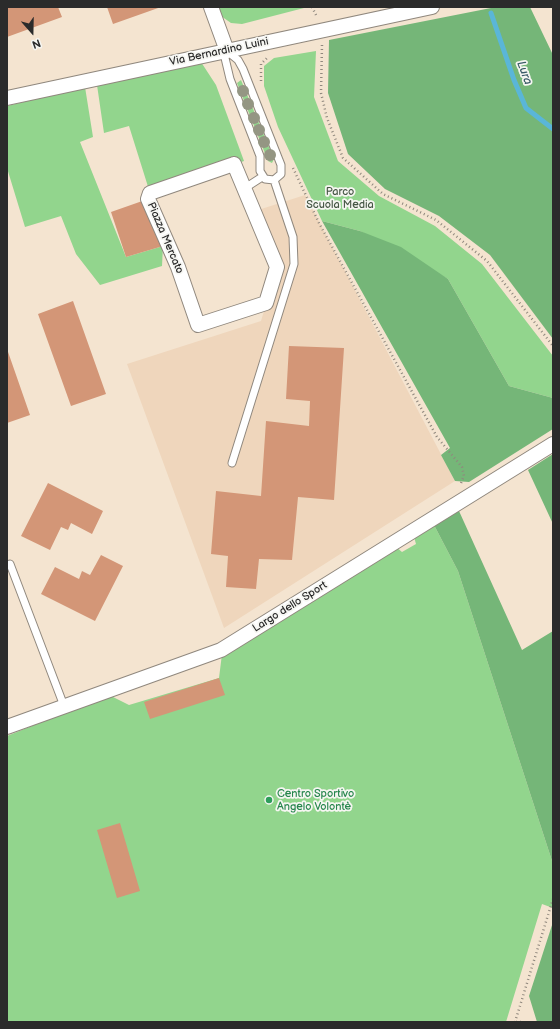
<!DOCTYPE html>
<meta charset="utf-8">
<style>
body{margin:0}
#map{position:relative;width:560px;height:1029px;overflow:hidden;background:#f4e4d0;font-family:"Balsamiq Sans",sans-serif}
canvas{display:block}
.frame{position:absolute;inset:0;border:8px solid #2b2b2b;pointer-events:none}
.north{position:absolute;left:12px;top:12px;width:40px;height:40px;-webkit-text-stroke:3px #f6f6f2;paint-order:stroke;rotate:160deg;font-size:11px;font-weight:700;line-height:16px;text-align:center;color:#2b2b2b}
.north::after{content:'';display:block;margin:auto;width:14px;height:18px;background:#2b2b2b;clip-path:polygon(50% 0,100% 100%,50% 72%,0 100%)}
</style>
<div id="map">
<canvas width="560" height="1029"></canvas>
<div class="frame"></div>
<div class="north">N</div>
</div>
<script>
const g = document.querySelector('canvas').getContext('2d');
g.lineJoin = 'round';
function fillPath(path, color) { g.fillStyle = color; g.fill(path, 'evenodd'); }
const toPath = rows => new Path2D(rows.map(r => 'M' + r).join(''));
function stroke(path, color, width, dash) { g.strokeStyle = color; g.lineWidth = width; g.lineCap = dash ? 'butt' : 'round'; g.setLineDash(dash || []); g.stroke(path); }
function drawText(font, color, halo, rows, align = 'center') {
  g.font = font + ' "Balsamiq Sans",sans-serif'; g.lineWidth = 3.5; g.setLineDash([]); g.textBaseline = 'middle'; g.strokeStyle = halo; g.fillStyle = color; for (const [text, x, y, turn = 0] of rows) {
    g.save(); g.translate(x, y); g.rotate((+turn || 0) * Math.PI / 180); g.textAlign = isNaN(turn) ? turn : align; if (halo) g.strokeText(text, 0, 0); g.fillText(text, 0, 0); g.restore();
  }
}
fillPath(toPath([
 [305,195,455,481,224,628,127,364,261,321,277,267,255,211]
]), '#efd6bc');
fillPath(toPath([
 [219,7,304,7,304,8,242,24,231,23,221,16],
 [316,51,314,97,338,161,379,196,435,226,482,264,553,356,553,398,509,386,448,279,360,231,322,221,278,127,264,86,264,66,274,58],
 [201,62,216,85,244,161,150,193,129,126,104,133,97,85],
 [241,80,274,159,272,163,268,161,237,83],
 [85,87,93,137,80,142,126,257,163,246,162,266,100,285,76,254,61,216,25,227,7,168,7,106],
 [434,525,458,571,553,864,553,908,542,904,506,1022,7,1022,7,736,109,695,129,705,219,678,222,654,395,546,402,552,416,544,414,537]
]), '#92d58d');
fillPath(toPath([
 [496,7,530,7,553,55,553,339,490,255,439,216,385,189,348,154,328,93,329,40],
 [322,221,360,231,401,247,448,279,509,386,553,398,553,429,469,482,455,481,441,455,450,448],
 [553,454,553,524,528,470],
 [459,511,522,650,553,631,553,864,458,571,434,525],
 [553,922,553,1022,537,1022,529,996]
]), '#75b678');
stroke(toPath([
 [491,13,514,80,526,108,553,129]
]), '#5ab6d8', 5);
fillPath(toPath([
 [7,7,58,7,62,17,7,37],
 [107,7,161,7,113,24],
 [148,199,163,246,126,257,111,212],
 [73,301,106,394,71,406,38,314],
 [289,346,344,348,334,500,298,497,292,560,259,559,256,589,226,587,228,556,211,554,216,491,261,496,266,421,309,426,310,401,286,399],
 [7,349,30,415,7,423],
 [48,483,103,511,92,534,71,523,68,530,61,527,50,550,21,536],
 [101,555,123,566,95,621,41,594,55,567,79,579,82,571,90,575],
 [219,678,225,695,150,719,144,702],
 [120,823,140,891,117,898,97,830]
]), '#d39677');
const lane = toPath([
 [227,51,238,60,243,69,281,165,281,174,274,180,265,179,260,171,260,156,230,79,225,58,227,51],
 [245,188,262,177],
 [232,463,294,264,293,237,274,180],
 [10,564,64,706]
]);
const street = toPath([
 [211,7,227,51],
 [7,98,432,7],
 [234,164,277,267,266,303,198,325,178,267,148,199,150,193,234,164],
 [7,727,221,650,553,444]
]);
stroke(lane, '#90887e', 9);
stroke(street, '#90887e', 16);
stroke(toPath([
 [312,7,317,17],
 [322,45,321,93,327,118,343,158,383,194,436,220,487,261,553,346],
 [261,81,261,64,268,57],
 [293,168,319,223,437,437,462,467,464,476,461,483],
 [515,1022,553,899],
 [516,1022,523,1022]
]), '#90887e', 2.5, [1, 3]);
stroke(lane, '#fff', 7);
stroke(street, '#fff', 14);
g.fillStyle = '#949683';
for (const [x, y] of [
 [243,91],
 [248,104],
 [254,118],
 [259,130],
 [264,142],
 [270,155]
]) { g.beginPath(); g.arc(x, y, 6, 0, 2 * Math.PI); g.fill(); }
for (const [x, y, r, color] of [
 [269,800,4,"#2e9e5b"]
]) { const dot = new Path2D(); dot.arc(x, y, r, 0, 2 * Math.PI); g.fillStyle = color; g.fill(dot); stroke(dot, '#f6f6f2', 1.5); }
drawText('11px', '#2b2b2b', '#f6f6f2', [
 ["Via Bernardino Luini",219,52,-12],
 ["Piazza Mercato",165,238,67],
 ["Largo dello Sport",290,607,-32]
]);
drawText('11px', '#455644', '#f6f6f2', [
 ["Parco",340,192],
 ["Scuola Media",340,205]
]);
drawText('11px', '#27864d', '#f6f6f2', [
 ["Centro Sportivo",277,794],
 ["Angelo Volontè",277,807]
], 'left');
drawText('italic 12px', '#3b5c68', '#f6f6f2', [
 ["Lura",524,73,69]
]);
</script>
